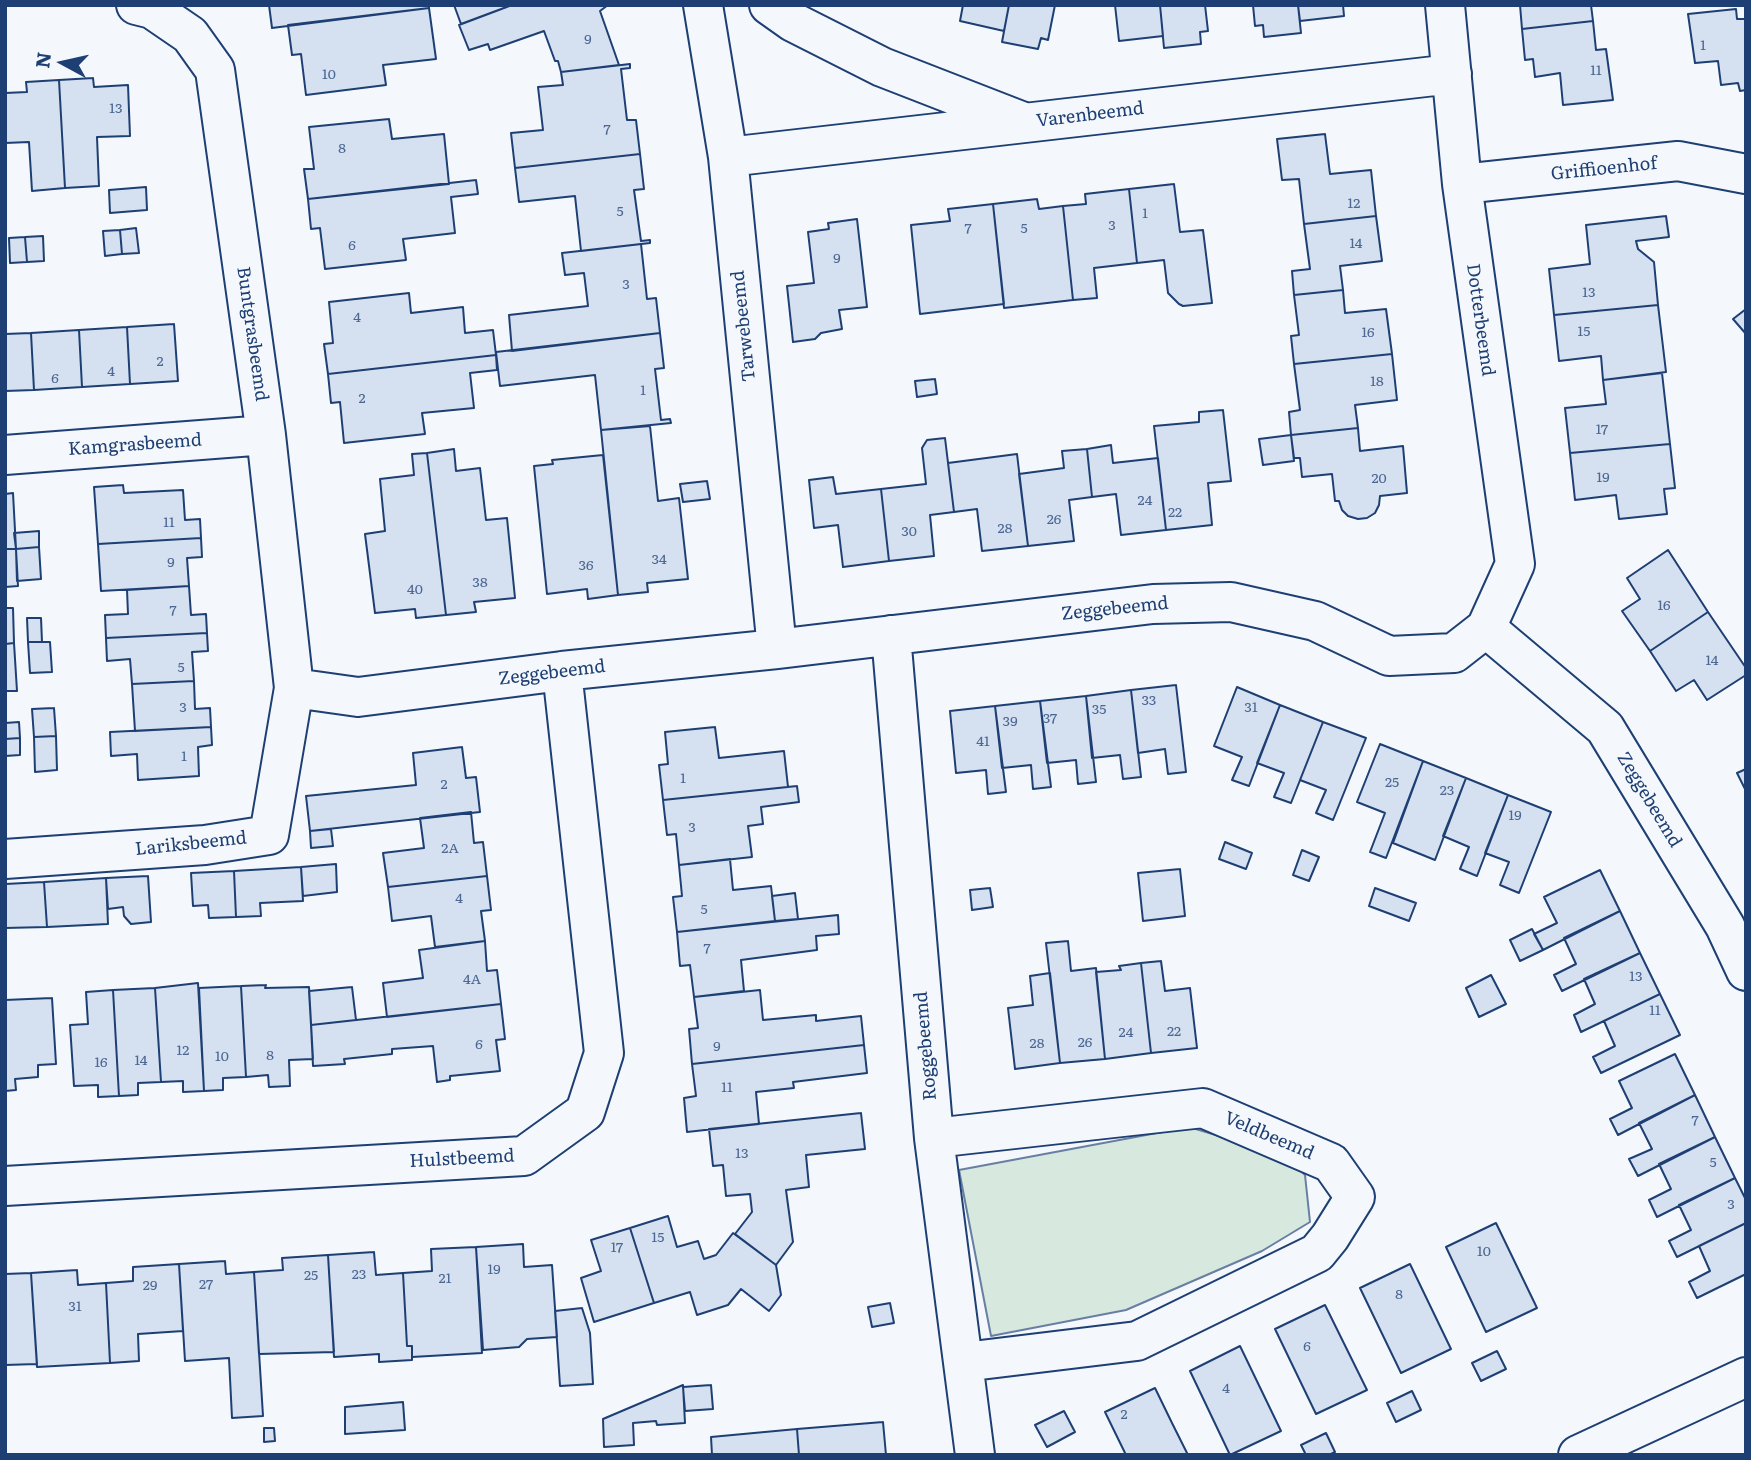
<!DOCTYPE html>
<style>
body{margin:0}
#map{position:relative;width:1751px;height:1460px;overflow:hidden;background:#f4f7fb;font-family:Literata,serif}
canvas{display:block}
.frame{position:absolute;inset:0;border:7px solid #1d3f73;pointer-events:none}
.north{position:absolute;left:28px;top:28px;width:70px;height:70px;-webkit-text-stroke:5px #f4f7fb;paint-order:stroke;rotate:278deg;font-size:19px;font-weight:700;line-height:28px;text-align:center;color:#1d3f73}
.north::after{content:'';display:block;margin:auto;width:24px;height:32px;background:#1d3f73;clip-path:polygon(50% 0,100% 100%,50% 72%,0 100%)}
</style>
<div id="map">
<canvas width="1751" height="1460"></canvas>
<div class="frame"></div>
<div class="north">N</div>
</div>
<script>
const g = document.querySelector('canvas').getContext('2d');
g.lineJoin = 'round';
function fillPath(path, color) { g.fillStyle = color; g.fill(path, 'evenodd'); }
const toPath = rows => new Path2D(rows.map(r => 'M' + r).join(''));
function stroke(path, color, width, dash) { g.strokeStyle = color; g.lineWidth = width; g.lineCap = dash ? 'butt' : 'round'; g.setLineDash(dash || []); g.stroke(path); }
function drawText(font, color, halo, rows, align = 'center') {
  g.font = font + ' Literata,serif'; g.lineWidth = 5; g.setLineDash([]); g.textBaseline = 'middle'; g.strokeStyle = halo; g.fillStyle = color; for (const [text, x, y, turn = 0] of rows) {
    g.save(); g.translate(x, y); g.rotate((+turn || 0) * Math.PI / 180); g.textAlign = isNaN(turn) ? turn : align; if (halo) g.strokeText(text, 0, 0); g.fillText(text, 0, 0); g.restore();
  }
}
const green = toPath([
 [1189,1127,1286,1156,1305,1175,1310,1222,1262,1251,1126,1310,991,1336,959,1170,1189,1127]
]);
fillPath(green, '#d7e8df');
stroke(green, '#687fa3', 2);
const building = toPath([
 [269,5,429,5,429,8,272,28,269,5],
 [454,5,512,5,461,24,454,5],
 [512,5,608,5,600,11,619,65,561,72,558,61,555,61,544,31,490,50,488,44,469,50,459,25,512,5],
 [963,5,1009,5,1004,31,960,21,963,5],
 [1009,5,1055,5,1048,40,1041,38,1038,49,1002,42,1009,5],
 [1115,5,1160,5,1163,36,1119,41,1115,5],
 [1160,5,1205,5,1208,31,1200,32,1201,44,1164,48,1160,5],
 [1253,5,1298,5,1301,33,1264,37,1263,25,1255,26,1253,5],
 [1298,5,1343,5,1344,16,1300,21,1298,5],
 [1520,5,1591,5,1593,21,1522,29,1520,5],
 [429,8,436,59,383,65,386,85,306,95,301,54,292,55,288,25,429,8],
 [1736,9,1737,19,1746,19,1746,90,1740,91,1738,83,1721,85,1718,61,1695,63,1688,14,1736,9],
 [1593,21,1596,50,1606,49,1613,100,1563,105,1560,73,1535,77,1533,59,1525,60,1522,29,1593,21],
 [630,64,630,68,621,69,627,120,636,120,640,154,515,168,511,133,543,130,538,87,563,85,561,72,630,64],
 [93,78,94,87,128,85,130,136,97,137,99,186,65,188,59,80,93,78],
 [59,80,65,188,32,191,29,142,5,143,5,93,27,92,26,82,59,80],
 [389,119,392,139,444,134,449,184,308,199,304,169,314,169,309,127,389,119],
 [1325,134,1330,174,1371,170,1376,216,1304,224,1299,179,1282,180,1277,139,1325,134],
 [640,154,644,189,634,190,641,241,650,240,650,243,581,251,575,196,519,202,515,168,640,154],
 [476,180,478,194,451,197,455,233,403,239,406,260,325,269,320,228,311,229,308,199,476,180],
 [1174,184,1180,232,1203,230,1212,303,1183,306,1179,304,1168,293,1164,260,1137,263,1129,189,1174,184],
 [146,187,147,210,110,213,109,190,146,187],
 [1129,189,1137,263,1094,268,1097,298,1073,300,1063,206,1086,204,1085,194,1129,189],
 [1037,199,1039,209,1063,206,1073,300,1004,308,993,204,1037,199],
 [993,204,1004,304,920,314,911,225,950,221,948,209,993,204],
 [1376,216,1382,261,1340,266,1343,290,1294,295,1292,271,1310,269,1304,224,1376,216],
 [1666,216,1669,237,1636,241,1638,249,1654,262,1658,305,1554,315,1549,269,1590,264,1586,225,1666,216],
 [857,219,867,307,839,310,842,329,821,333,815,339,793,342,787,286,814,283,808,232,829,229,828,223,857,219],
 [136,228,139,253,122,254,120,230,136,228],
 [120,230,122,254,105,256,103,231,120,230],
 [43,236,44,261,27,262,25,237,43,236],
 [25,237,27,262,10,263,9,238,25,237],
 [641,244,647,299,656,298,660,333,512,351,509,315,588,306,584,273,565,275,562,253,641,244],
 [1343,290,1345,313,1386,309,1392,354,1294,364,1291,336,1299,335,1294,295,1343,290],
 [409,293,411,313,463,307,465,333,493,330,496,355,328,374,324,344,333,343,329,302,409,293],
 [1658,305,1666,372,1603,380,1601,356,1559,361,1554,315,1658,305],
 [1746,309,1746,334,1733,319,1746,309],
 [174,324,178,381,130,384,127,327,174,324],
 [127,327,130,384,82,387,79,330,127,327],
 [79,330,82,387,34,390,31,333,79,330],
 [31,333,34,390,5,391,5,334,31,333],
 [660,333,664,368,655,369,661,420,670,419,671,423,601,430,595,375,500,386,496,352,660,333],
 [1392,354,1397,400,1355,405,1358,428,1291,435,1289,412,1300,410,1294,364,1392,354],
 [496,355,497,370,470,373,474,408,422,413,425,434,344,443,340,402,331,403,328,374,496,355],
 [1662,373,1670,444,1570,453,1565,408,1606,404,1603,380,1662,373],
 [935,379,937,394,917,397,915,381,935,379],
 [1223,410,1231,481,1208,483,1212,525,1166,530,1154,426,1199,422,1199,412,1223,410],
 [650,426,658,501,679,498,688,579,647,583,648,592,618,595,601,430,650,426],
 [1358,428,1360,451,1403,446,1407,493,1380,496,1379,505,1375,513,1367,518,1358,519,1348,516,1342,510,1339,501,1335,501,1332,474,1302,477,1300,458,1294,458,1291,435,1358,428],
 [1291,435,1294,461,1263,465,1259,439,1291,435],
 [945,438,954,512,930,515,934,556,889,561,881,489,926,484,922,448,927,440,945,438],
 [1670,444,1675,488,1664,489,1667,514,1619,519,1616,495,1575,500,1570,453,1670,444],
 [1111,445,1113,463,1158,458,1166,530,1121,535,1116,494,1092,497,1087,449,1111,445],
 [454,449,456,471,480,468,486,520,507,518,515,598,474,602,476,612,446,615,427,453,454,449],
 [1087,449,1092,497,1069,500,1074,541,1028,546,1019,474,1064,468,1062,451,1087,449],
 [427,453,446,615,416,618,415,609,375,613,365,534,385,531,380,479,414,475,412,454,427,453],
 [1017,454,1028,546,982,551,977,509,954,512,948,463,1017,454],
 [603,455,618,595,588,599,587,589,547,594,534,466,553,464,552,460,603,455],
 [833,477,836,494,881,489,889,561,843,567,838,525,814,528,809,480,833,477],
 [707,481,710,499,683,502,680,484,707,481],
 [123,485,124,493,183,490,185,520,200,519,201,538,98,544,94,487,123,485],
 [13,493,16,549,5,549,5,494,13,493],
 [39,531,39,547,16,549,14,533,39,531],
 [201,538,202,557,187,558,189,586,101,591,98,544,201,538],
 [39,547,41,579,17,581,16,549,39,547],
 [5,549,16,549,18,586,5,587,5,549],
 [1668,550,1708,612,1650,651,1622,611,1640,599,1627,578,1668,550],
 [189,586,191,615,206,614,207,633,106,638,105,615,128,614,127,590,189,586],
 [5,608,13,608,14,643,5,644,5,608],
 [1708,612,1746,668,1746,675,1707,700,1694,680,1676,691,1650,651,1708,612],
 [27,618,41,618,42,642,28,642,27,618],
 [207,633,208,651,192,652,194,681,132,684,130,659,107,661,106,638,207,633],
 [28,642,50,642,52,672,30,673,28,642],
 [14,643,17,691,5,691,5,644,14,643],
 [194,681,195,709,210,708,211,727,135,731,132,684,194,681],
 [1176,685,1186,772,1168,774,1165,749,1138,753,1131,690,1176,685],
 [1237,687,1280,705,1249,786,1232,780,1242,757,1214,746,1237,687],
 [1131,690,1141,777,1123,779,1120,755,1092,758,1086,696,1131,690],
 [1086,696,1096,782,1078,784,1076,760,1047,763,1040,701,1086,696],
 [1040,701,1051,787,1033,789,1031,765,1002,768,995,706,1040,701],
 [1280,705,1323,722,1291,803,1274,797,1284,773,1257,763,1280,705],
 [995,706,1006,792,988,794,986,770,956,773,950,711,995,706],
 [54,708,56,736,34,737,32,709,54,708],
 [19,722,20,738,5,739,5,723,19,722],
 [1323,722,1366,738,1333,820,1316,813,1326,790,1300,780,1323,722],
 [211,727,212,745,198,747,199,776,138,780,137,754,111,756,110,732,211,727],
 [715,727,719,758,784,751,788,787,663,800,659,765,668,764,665,732,715,727],
 [56,736,57,770,35,772,34,737,56,736],
 [20,738,20,755,5,756,5,739,20,738],
 [1380,744,1423,761,1386,858,1370,852,1385,813,1357,802,1380,744],
 [462,747,466,778,476,777,480,812,310,831,306,796,416,785,413,753,462,747],
 [1423,761,1466,778,1435,860,1393,843,1423,761],
 [1746,769,1746,791,1737,773,1746,769],
 [1466,778,1508,795,1477,876,1460,869,1469,847,1443,836,1466,778],
 [797,786,799,802,761,807,763,824,748,826,752,857,679,865,676,834,667,835,663,800,797,786],
 [1508,795,1551,812,1519,893,1500,885,1509,862,1485,853,1508,795],
 [471,812,474,843,483,842,487,876,388,887,383,853,424,848,420,818,471,812],
 [331,829,333,846,311,848,310,831,331,829],
 [1225,842,1252,853,1246,869,1219,859,1225,842],
 [1302,850,1319,857,1309,881,1293,875,1302,850],
 [730,859,733,890,771,886,775,921,677,932,673,897,682,896,679,865,730,859],
 [336,864,337,892,303,896,301,867,336,864],
 [301,867,303,901,260,903,261,916,236,917,234,871,301,867],
 [1180,869,1185,916,1143,921,1138,873,1180,869],
 [1600,870,1620,911,1543,950,1534,934,1557,923,1544,897,1600,870],
 [234,871,236,917,209,918,208,905,193,906,191,873,234,871],
 [148,876,151,922,131,924,124,916,123,907,108,909,106,878,148,876],
 [487,876,491,910,481,911,485,941,435,947,431,916,392,921,388,887,487,876],
 [106,878,108,924,47,927,44,882,106,878],
 [44,882,47,927,5,928,5,884,44,882],
 [990,888,993,907,972,910,970,890,990,888],
 [1375,888,1416,903,1409,921,1369,906,1375,888],
 [795,893,798,919,775,921,772,896,795,893],
 [1620,911,1640,953,1562,991,1554,975,1576,964,1564,938,1620,911],
 [838,915,839,934,816,936,817,950,741,960,744,991,694,997,690,965,680,966,677,932,838,915],
 [1532,929,1543,950,1520,961,1510,940,1532,929],
 [485,941,487,971,497,970,501,1004,387,1017,383,983,423,978,419,950,485,941],
 [1068,941,1071,971,1096,968,1105,1059,1060,1063,1046,943,1068,941],
 [1640,953,1660,994,1581,1032,1574,1015,1595,1004,1584,979,1640,953],
 [1161,961,1165,991,1190,988,1197,1048,1151,1053,1141,963,1161,961],
 [1141,963,1151,1053,1105,1059,1096,972,1121,970,1119,966,1141,963],
 [1050,973,1060,1063,1015,1069,1008,1008,1033,1005,1030,976,1050,973],
 [1491,975,1506,1004,1479,1017,1466,988,1491,975],
 [198,983,204,1091,183,1092,183,1081,161,1082,155,988,198,983],
 [266,985,265,988,309,987,313,1059,289,1060,290,1086,269,1087,268,1075,246,1077,241,986,266,985],
 [241,986,246,1077,223,1078,223,1090,204,1091,199,988,241,986],
 [352,987,356,1020,311,1025,309,991,352,987],
 [155,988,161,1082,138,1083,138,1095,119,1096,113,990,155,988],
 [113,990,119,1096,98,1097,98,1085,74,1086,70,1025,88,1024,86,992,113,990],
 [760,990,763,1020,816,1015,816,1021,861,1016,864,1045,692,1064,689,1029,698,1028,694,997,760,990],
 [1660,994,1680,1035,1601,1073,1593,1057,1615,1046,1604,1021,1660,994],
 [52,998,56,1064,38,1065,38,1077,15,1079,16,1090,5,1091,5,1000,52,998],
 [501,1004,505,1039,496,1040,500,1071,450,1076,450,1080,437,1082,433,1046,392,1049,392,1054,344,1059,345,1064,313,1066,311,1025,501,1004],
 [864,1045,867,1073,793,1082,794,1088,756,1092,759,1124,687,1132,684,1098,696,1096,692,1064,864,1045],
 [1675,1054,1695,1095,1618,1135,1610,1119,1632,1108,1619,1081,1675,1054],
 [1695,1095,1715,1137,1638,1176,1629,1159,1652,1149,1639,1123,1695,1095],
 [861,1113,865,1149,806,1155,809,1187,786,1190,793,1242,776,1265,735,1234,752,1212,750,1194,726,1196,723,1165,713,1166,709,1129,861,1113],
 [1715,1137,1735,1178,1657,1217,1649,1200,1671,1189,1659,1164,1715,1137],
 [1735,1178,1746,1200,1746,1223,1677,1257,1669,1241,1691,1230,1679,1205,1735,1178],
 [668,1216,677,1247,698,1241,704,1259,716,1255,733,1233,776,1265,781,1295,769,1311,741,1289,728,1305,697,1315,690,1292,654,1303,630,1228,668,1216],
 [1496,1223,1537,1308,1486,1332,1446,1247,1496,1223],
 [1746,1223,1746,1274,1697,1298,1689,1282,1710,1271,1699,1246,1746,1223],
 [630,1228,654,1303,594,1322,581,1278,601,1271,591,1240,630,1228],
 [523,1244,524,1267,552,1265,557,1337,527,1339,519,1347,483,1350,476,1247,523,1244],
 [476,1247,482,1353,412,1357,412,1346,407,1346,403,1273,432,1271,431,1249,476,1247],
 [374,1252,376,1275,403,1273,407,1346,412,1346,412,1360,379,1362,379,1354,334,1357,328,1255,374,1252],
 [328,1255,334,1352,259,1354,254,1272,283,1270,282,1258,328,1255],
 [225,1261,226,1274,254,1272,263,1416,232,1418,229,1358,185,1361,179,1264,225,1261],
 [179,1264,183,1331,138,1334,139,1361,110,1363,106,1283,133,1281,133,1267,179,1264],
 [1410,1264,1451,1349,1401,1373,1360,1288,1410,1264],
 [77,1270,78,1285,106,1283,110,1363,37,1367,31,1273,77,1270],
 [31,1273,37,1364,5,1365,5,1274,31,1273],
 [890,1303,894,1323,872,1327,868,1307,890,1303],
 [1325,1305,1367,1390,1316,1414,1275,1329,1325,1305],
 [582,1308,590,1333,593,1384,560,1386,555,1311,582,1308],
 [1240,1346,1281,1431,1230,1455,1190,1371,1240,1346],
 [1497,1351,1506,1369,1481,1381,1472,1363,1497,1351],
 [683,1385,685,1423,657,1425,656,1421,633,1423,634,1445,604,1447,603,1419,683,1385],
 [711,1385,713,1409,685,1411,683,1387,711,1385],
 [1155,1388,1172,1423,1188,1455,1126,1455,1105,1412,1155,1388],
 [1412,1391,1421,1410,1396,1422,1387,1403,1412,1391],
 [403,1402,405,1430,345,1434,345,1407,403,1402],
 [1064,1411,1075,1432,1047,1447,1035,1425,1064,1411],
 [883,1422,886,1455,799,1455,797,1429,883,1422],
 [264,1428,274,1428,275,1441,264,1442,264,1428],
 [797,1429,799,1455,712,1455,711,1437,797,1429],
 [1326,1433,1335,1452,1329,1455,1306,1455,1301,1445,1326,1433]
]);
fillPath(building, '#d5e0f0');
stroke(building, '#1d3f73', 2);
const minor = toPath([
 [703,5,728,157,777,649],
 [769,5,793,22,882,67,1021,121],
 [1445,5,1462,184,1515,564,1486,628],
 [728,157,1452,74],
 [1462,184,1678,161,1746,174],
 [5,455,266,435],
 [891,635,934,1138,975,1455],
 [294,688,358,697,562,671,777,649,1153,604,1231,602,1315,621,1389,656,1454,653,1486,628,1605,728,1725,926,1746,971],
 [5,859,205,845,269,835,294,688,266,435,215,70,190,35,152,9,136,5],
 [934,1138,1203,1108,1331,1163,1355,1197,1330,1237,1317,1253,1137,1341,964,1362],
 [5,1186,524,1156,585,1112,604,1053,562,671],
 [1578,1455,1746,1377]
]);
stroke(minor, '#1d3f73', 42);
stroke(minor, '#f4f7fb', 38);
drawText('14px', '#4b6792', null, [
 ["9",588,40],
 ["1",1703,46],
 ["11",1596,71],
 ["10",329,75],
 ["13",116,109],
 ["7",607,130],
 ["8",342,149],
 ["12",1354,204],
 ["5",620,212],
 ["1",1145,214],
 ["3",1112,226],
 ["7",968,229],
 ["5",1024,229],
 ["14",1356,244],
 ["6",352,246],
 ["9",837,259],
 ["3",626,285],
 ["13",1589,293],
 ["4",357,318],
 ["15",1584,332],
 ["16",1368,333],
 ["2",160,362],
 ["4",111,372],
 ["6",55,379],
 ["18",1377,382],
 ["1",643,391],
 ["2",362,399],
 ["17",1602,430],
 ["19",1603,478],
 ["20",1379,479],
 ["24",1145,501],
 ["22",1175,513],
 ["26",1054,520],
 ["11",169,523],
 ["28",1005,529],
 ["30",909,532],
 ["34",659,560],
 ["9",171,563],
 ["36",586,566],
 ["38",480,583],
 ["40",415,590],
 ["16",1664,606],
 ["7",173,611],
 ["14",1712,661],
 ["5",181,668],
 ["33",1149,701],
 ["3",183,708],
 ["31",1251,708],
 ["35",1099,710],
 ["37",1050,719],
 ["39",1010,722],
 ["41",983,742],
 ["1",184,757],
 ["1",683,779],
 ["25",1392,783],
 ["2",444,785],
 ["23",1447,791],
 ["19",1515,816],
 ["3",692,828],
 ["2A",450,849],
 ["4",459,899],
 ["5",704,910],
 ["7",707,949],
 ["13",1636,977],
 ["4A",472,980],
 ["11",1655,1011],
 ["22",1174,1032],
 ["24",1126,1033],
 ["26",1085,1043],
 ["28",1037,1044],
 ["6",479,1045],
 ["9",717,1047],
 ["12",183,1051],
 ["8",270,1056],
 ["10",222,1057],
 ["14",141,1061],
 ["16",101,1063],
 ["11",727,1088],
 ["7",1695,1121],
 ["13",742,1154],
 ["5",1713,1163],
 ["3",1731,1205],
 ["15",658,1238],
 ["17",617,1248],
 ["10",1484,1252],
 ["19",494,1270],
 ["23",359,1275],
 ["25",311,1276],
 ["21",445,1279],
 ["27",206,1285],
 ["29",150,1286],
 ["8",1399,1295],
 ["31",75,1307],
 ["6",1307,1347],
 ["4",1226,1389],
 ["2",1124,1415]
]);
drawText('18px', '#1d3f73', '#f4f7fb', [
 ["Varenbeemd",1090,115,-7],
 ["Griffioenhof",1604,169,-6],
 ["Dotterbeemd",1480,320,82],
 ["Tarwebeemd",744,326,-96],
 ["Buntgrasbeemd",252,334,82],
 ["Kamgrasbeemd",135,445,-4],
 ["Zeggebeemd",1115,609,-6],
 ["Zeggebeemd",552,673,-7],
 ["Zeggebeemd",1649,800,59],
 ["Lariksbeemd",191,844,-6],
 ["Roggebeemd",926,1046,-95],
 ["Veldbeemd",1269,1136,23],
 ["Hulstbeemd",462,1159,-3]
]);
</script>
